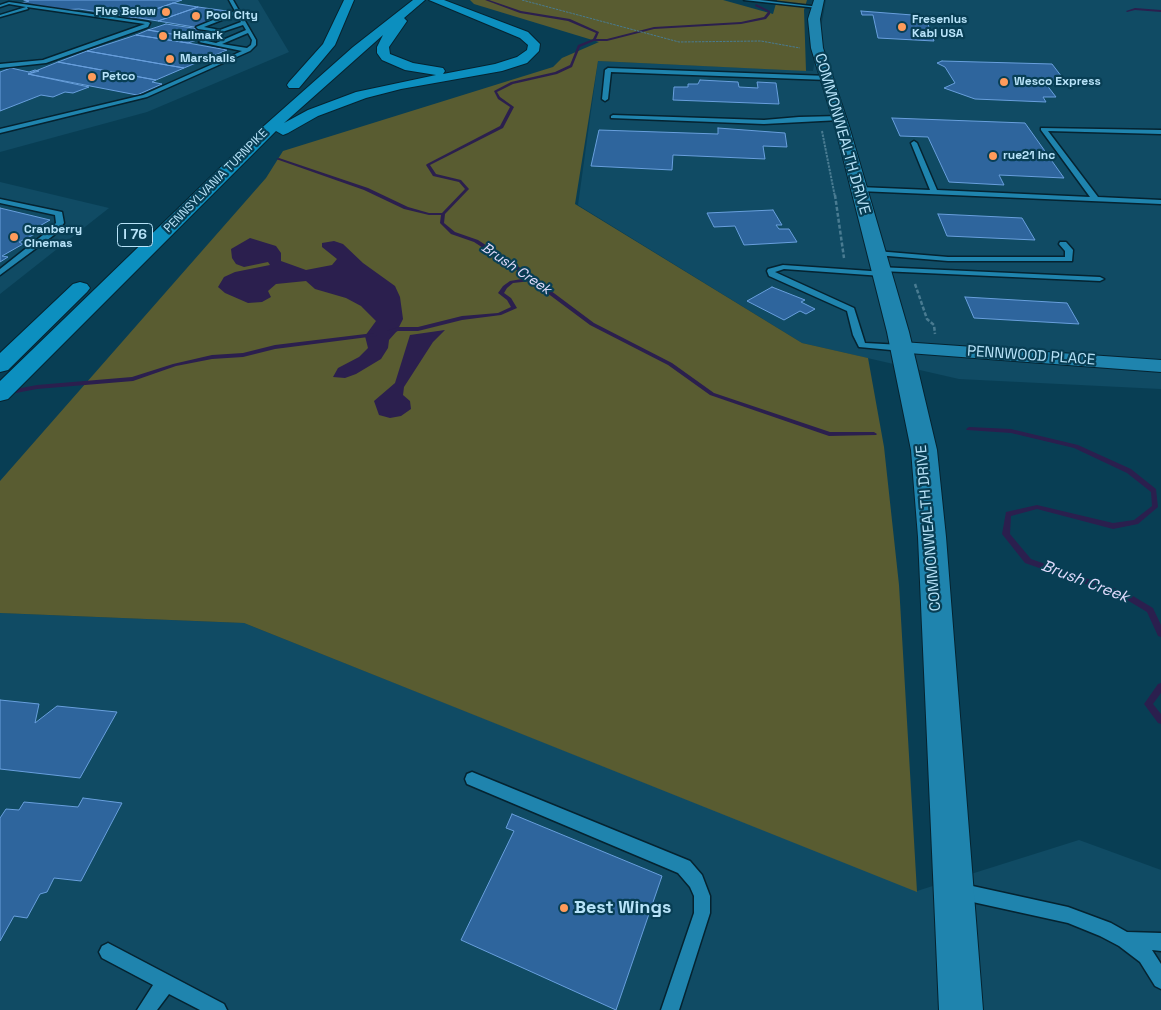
<!DOCTYPE html>
<style>
body{margin:0}
canvas{display:block;background:#083e54}
</style>
<canvas width="1161" height="1010"></canvas>
<script>
const g = document.querySelector('canvas').getContext('2d');
g.lineJoin = 'round';
function fillPath(path, color) { g.fillStyle = color; g.fill(path, 'evenodd'); }
const toPath = rows => new Path2D(rows.map(r => 'M' + r).join(''));
function stroke(path, color, width, dash) { g.strokeStyle = color; g.lineWidth = width; g.lineCap = dash ? 'butt' : 'round'; g.setLineDash(dash || []); g.stroke(path); }
function drawText(font, color, halo, rows, align = 'center') {
  g.font = font + ' "Space Grotesk",sans-serif'; g.lineWidth = 4.5; g.setLineDash([]); g.textBaseline = 'middle'; g.strokeStyle = halo; g.fillStyle = color; for (const [text, x, y, turn = 0] of rows) {
    g.save(); g.translate(x, y); g.rotate((+turn || 0) * Math.PI / 180); g.textAlign = isNaN(turn) ? turn : align; if (halo) g.strokeText(text, 0, 0); g.fillText(text, 0, 0); g.restore();
  }
}
fillPath(toPath([
 [0,0,258,0,289,52,147,112,0,152],
 [826,0,1161,0,1161,389,959,379,802,343,578,205,598,61,813,71],
 [0,182,109,208,0,294],
 [0,613,244,623,917,891,1079,840,1161,870,1161,1010,0,1010]
]), '#104b64');
fillPath(toPath([
 [470,0,723,0,773,14,777,0,807,0,804,10,806,71,598,61,575,204,802,343,868,358,884,447,899,585,917,892,244,623,0,613,0,481,266,178,283,151,553,67,562,58,599,42,474,4]
]), '#595c31');
fillPath(toPath([
 [250,238,276,246,281,253,281,261,306,270,332,265,337,259,322,247,322,243,334,241,343,244,363,263,395,286,400,297,403,319,397,331,389,340,388,348,381,359,356,374,345,378,333,377,338,368,359,357,368,348,365,336,376,321,361,306,346,298,315,289,306,281,276,284,268,291,271,297,262,302,248,303,225,293,218,287,224,277,235,272,270,265,268,262,244,267,236,264,232,258,231,249],
 [445,330,433,342,404,387,403,395,410,401,411,409,401,416,390,418,379,415,374,401,395,383,410,335]
]), '#2b1f4e');
fillPath(toPath([
 [485,0,489,0,521,11,570,19,599,32,596,39,607,39,654,27,741,22,764,17,768,12,755,6,756,4,770,11,770,14,766,19,741,24,654,29,607,41,594,41,580,47,572,67,557,74,513,84,497,92,500,97,514,107,503,128,430,165,436,174,461,180,469,189,445,214,444,223,455,232,478,240,515,264,594,323,672,363,714,393,830,432,874,432,877,434,876,435,829,436,710,395,668,365,590,325,531,281,513,283,507,288,504,293,511,298,517,308,501,315,462,320,418,331,398,331,389,334,387,333,387,331,398,327,418,327,462,316,498,313,511,307,507,300,498,293,503,286,510,281,528,278,511,266,474,242,451,234,440,223,441,215,429,215,404,209,364,190,276,159,279,158,368,188,408,207,429,213,442,213,465,189,459,182,433,176,426,165,427,164,500,126,510,107,498,99,494,91,511,82,555,72,570,65,578,45,593,39,596,33,568,21,520,13,485,0],
 [1135,8,1161,10,1161,12,1135,10,1127,12,1126,11,1135,8],
 [374,333,377,335,376,336,275,349,243,357,212,359,176,366,133,381,37,389,0,396,0,392,37,385,132,377,173,364,212,355,243,353,275,345,374,333],
 [969,427,1011,429,1078,445,1131,469,1156,489,1158,507,1138,524,1113,529,1037,509,1011,516,1010,534,1031,559,1128,593,1153,608,1161,625,1161,637,1158,636,1147,612,1122,597,1025,563,1002,534,1006,512,1037,505,1113,523,1134,520,1152,506,1151,492,1127,473,1074,448,1011,433,967,430,966,429,969,427],
 [1161,683,1161,693,1153,704,1161,714,1161,724,1158,723,1144,704,1158,684,1161,683]
]), '#2b1f4e');
const building = toPath([
 [24,0,182,0,128,19,122,18,126,16,79,9,60,10,19,4,29,1,24,0],
 [173,3,198,7,158,21,133,17,173,3],
 [198,7,234,12,194,27,158,21,198,7],
 [861,11,925,16,934,41,878,38,873,15,862,15,861,11],
 [166,24,206,30,201,32,211,34,203,37,190,37,148,30,166,24],
 [148,30,190,37,200,39,188,43,136,35,148,30],
 [136,35,188,43,227,50,184,68,87,51,136,35],
 [87,51,184,68,156,80,58,62,87,51],
 [942,61,1052,64,1065,81,1053,80,1056,84,1046,84,1056,97,1043,97,1046,102,975,99,944,88,955,83,945,67,937,63,942,61],
 [58,62,156,80,152,82,162,84,137,95,28,74,58,62],
 [11,68,29,72,35,70,39,71,28,74,89,87,73,93,65,92,53,97,41,95,0,111,0,72,11,68],
 [700,80,738,82,739,87,758,88,757,82,776,83,779,104,673,100,674,87,688,87,688,84,698,84,700,80],
 [892,118,1025,123,1064,178,999,175,1004,185,949,182,928,137,900,136,892,118],
 [718,128,785,133,787,147,763,146,765,159,673,155,672,170,591,166,599,130,718,134,718,128],
 [0,208,50,220,31,231,37,233,19,242,23,244,2,256,8,257,0,262,0,208],
 [773,210,782,225,776,225,779,229,789,229,797,242,744,245,735,226,714,227,707,213,773,210],
 [938,214,1022,218,1035,240,947,236,938,214],
 [772,287,805,300,801,302,815,309,806,314,800,311,784,320,747,301,772,287],
 [965,297,1067,303,1079,324,974,318,965,297],
 [0,700,39,704,35,723,57,706,117,712,80,778,0,769,0,700],
 [83,798,122,803,81,881,54,878,47,892,40,894,27,918,14,916,0,941,0,818,6,809,19,810,24,802,78,807,83,798],
 [512,814,662,876,616,1010,461,940,514,831,506,828,512,814]
]);
fillPath(building, '#2e659d');
stroke(building, '#689fdd', 1);
const service = toPath([
 [229,0,233,0,256,40,256,45,250,51,147,97,0,133,0,129,143,95,242,51,199,42,218,32,198,29,196,27,235,11,229,0],
 [237,14,241,22,220,30,204,27,237,14],
 [243,25,246,30,216,43,207,41,222,35,222,32,243,25],
 [248,33,252,40,251,45,247,48,222,44,248,33],
 [744,0,760,0,820,7,818,8,744,0],
 [9,2,148,22,150,23,148,27,46,63,0,68,0,64,43,60,145,24,27,7,28,9,0,17,0,15,26,7,9,4,0,7,0,5,9,2],
 [608,68,828,76,831,78,828,80,611,72,608,99,605,101,602,99,605,70,608,68],
 [613,115,764,120,799,117,840,116,843,118,840,120,764,124,611,118,611,116,613,115],
 [1041,128,1161,130,1161,134,1048,131,1098,197,1161,200,1161,204,859,191,856,189,859,187,930,190,911,143,914,141,917,143,937,190,1090,197,1041,130,1041,128],
 [0,199,62,212,64,223,54,235,0,275,0,269,48,231,56,223,55,215,0,203,0,199],
 [1060,242,1066,242,1073,250,1072,261,948,261,876,255,872,253,876,251,948,257,1065,257,1065,251,1059,244,1060,242],
 [783,265,885,272,885,276,882,276,784,269,775,272,854,308,865,343,902,345,907,348,902,351,859,347,853,335,847,311,769,276,767,271,768,269,783,265],
 [878,267,1100,277,1104,279,1100,281,881,271,878,271,878,267],
 [472,772,690,861,702,875,710,896,710,913,679,1010,661,1010,694,913,694,896,690,887,678,873,467,784,465,779,467,774,472,772],
 [959,883,1068,907,1111,923,1127,932,1161,933,1161,951,1152,950,1161,964,1161,989,1155,986,1140,962,1119,946,1100,936,1068,923,959,899,953,897,951,891,953,885,959,883],
 [108,943,224,1004,227,1010,200,1010,169,994,157,1010,137,1010,153,985,102,958,99,952,102,946,108,943]
]);
const minor = toPath([
 [902,342,1161,360,1161,372,895,352,892,348,895,344,902,342]
]);
const tertiary = toPath([
 [814,0,824,0,820,19,823,48,849,126,909,332,937,450,946,537,983,1010,939,1010,918,537,911,450,887,332,835,126,811,48,808,19,814,0]
]);
const motorway = toPath([
 [344,0,354,0,335,45,299,88,289,88,287,85,289,82,323,44,344,0],
 [413,0,425,0,404,18,407,21,389,47,390,54,413,63,443,68,445,71,443,74,495,64,517,57,527,50,528,45,520,38,429,0,444,0,528,32,540,44,539,51,527,63,502,71,401,89,366,98,318,116,288,133,283,135,276,131,8,399,0,401,0,381,256,133,353,47,413,0],
 [383,35,377,47,377,53,382,60,405,70,436,75,356,92,308,110,284,123,383,35],
 [80,282,87,284,90,288,87,292,8,370,0,372,0,353,73,284,80,282]
]);
stroke(service, '#052330', 3);
stroke(minor, '#052330', 2);
stroke(tertiary, '#052330', 2);
stroke(motorway, '#052330', 2);
stroke(toPath([
 [522,0,679,42,761,41,800,48]
]), '#497b91', 1, [2.5, 1]);
stroke(toPath([
 [822,131,835,197]
]), '#497b91', 2, [2.5, 1]);
stroke(toPath([
 [835,195,844,258],
 [915,284,927,319,934,325,935,334]
]), '#497b91', 2.5, [4, 2]);
fillPath(service, '#1f84ae');
fillPath(minor, '#1f84ae');
fillPath(tertiary, '#1f84ae');
fillPath(motorway, '#0c8fbf');
for (const [x, y, r, color] of [
 [166,12,5,"#ff9b5b"],
 [196,16,5,"#ff9b5b"],
 [902,27,5,"#ff9b5b"],
 [163,36,5,"#ff9b5b"],
 [170,59,5,"#ff9b5b"],
 [92,77,5,"#ff9b5b"],
 [1004,82,5,"#ff9b5b"],
 [993,156,5,"#ff9b5b"],
 [14,237,5,"#ff9b5b"],
 [564,908,5,"#ff9b5b"]
]) { const dot = new Path2D(); dot.arc(x, y, r, 0, 2 * Math.PI); g.fillStyle = color; g.fill(dot); stroke(dot, '#083e54', 2); }
drawText('bold 12px', '#b8e3f9', '#083e54', [
 ["Five Below",156,12,"right"],
 ["Pool City",206,16],
 ["Fresenius",912,20],
 ["Kabi USA",912,34],
 ["Hallmark",173,36],
 ["Marshalls",180,59],
 ["Petco",102,77],
 ["Wesco Express",1014,82],
 ["rue21 Inc",1003,156],
 ["Cranberry",24,230],
 ["Cinemas",24,244]
], 'left');
drawText('12px', '#b8e3f9', '#083e54', [
 ["PENNSYLVANIA TURNPIKE",216,181,-45]
]);
for (const [x, y, w] of [
 [135,235,35]
]) { const box = new Path2D(); box.roundRect(x - w / 2, y - 11.5, w, 23, 4); g.fillStyle = '#083e54'; g.fill(box); stroke(box, '#b8e3f9', 1); }
drawText('bold 14px', '#b8e3f9', null, [
 ["I 76",135,235]
]);
drawText('italic 14px', '#e0dbfc', '#083e54', [
 ["Brush Creek",516,269,34]
]);
drawText('15px', '#b8e3f9', '#083e54', [
 ["COMMONWEALTH DRIVE",842,134,74],
 ["PENNWOOD PLACE",1031,356,4],
 ["COMMONWEALTH DRIVE",929,528,-95]
]);
drawText('italic 16px', '#e0dbfc', '#083e54', [
 ["Brush Creek",1085,582,21]
]);
drawText('bold 18px', '#b8e3f9', '#083e54', [
 ["Best Wings",574,908]
], 'left');
</script>
